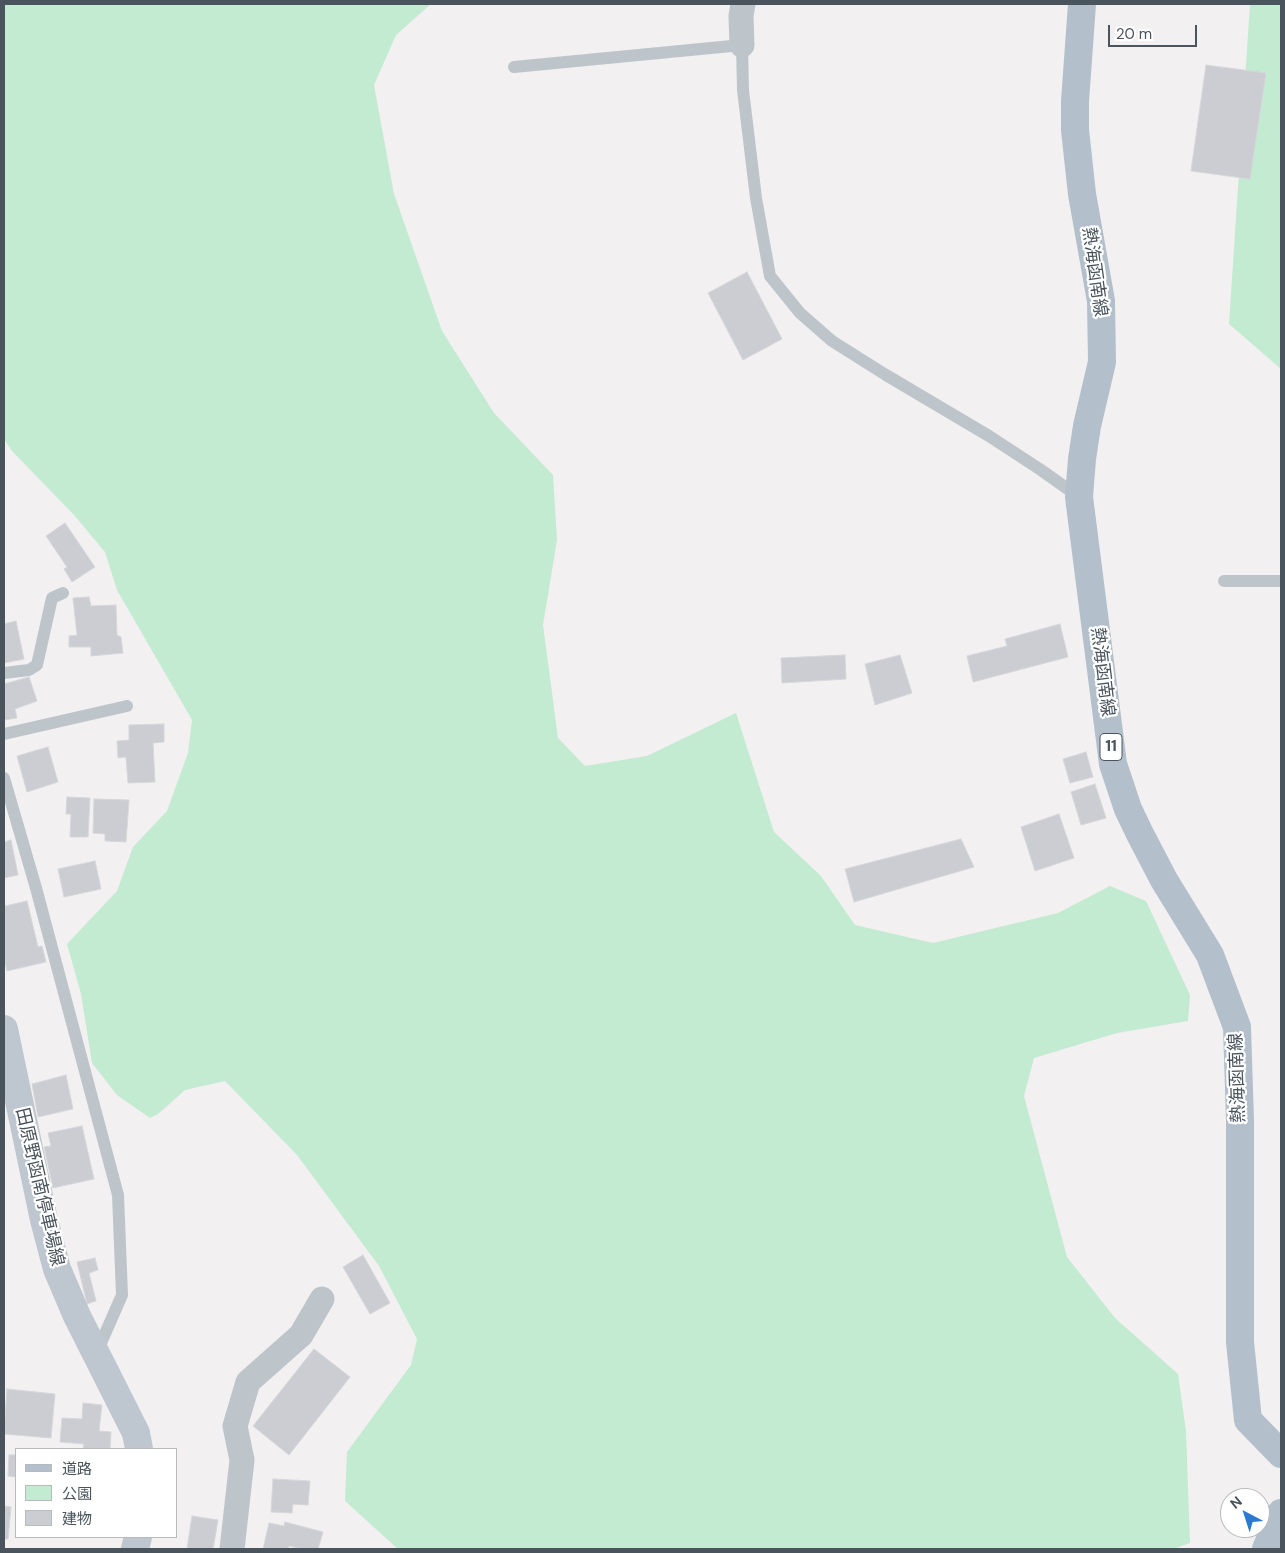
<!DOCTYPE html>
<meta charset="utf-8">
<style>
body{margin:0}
#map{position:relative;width:1285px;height:1553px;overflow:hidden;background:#f2f0f0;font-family:"DM Sans","Noto Sans JP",sans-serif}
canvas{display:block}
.frame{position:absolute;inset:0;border:5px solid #4a545c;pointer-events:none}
.legend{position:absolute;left:15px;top:1448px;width:162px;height:90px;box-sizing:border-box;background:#fff;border:1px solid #b7bbbe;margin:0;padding:6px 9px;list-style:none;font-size:15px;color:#4a545c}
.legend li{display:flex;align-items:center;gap:10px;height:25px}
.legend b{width:25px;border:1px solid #b7bbbe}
.north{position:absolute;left:1220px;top:1488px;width:50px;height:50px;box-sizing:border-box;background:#fff;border:1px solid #b7bbbe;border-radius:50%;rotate:320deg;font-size:14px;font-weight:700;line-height:20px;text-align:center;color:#4a545c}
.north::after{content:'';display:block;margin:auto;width:18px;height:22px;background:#2b7ad1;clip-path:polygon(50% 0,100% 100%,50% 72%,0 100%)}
.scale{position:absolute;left:1108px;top:25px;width:89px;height:22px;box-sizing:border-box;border:2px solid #4a545c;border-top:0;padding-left:6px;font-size:15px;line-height:18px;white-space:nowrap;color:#4a545c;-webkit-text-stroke:4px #fff;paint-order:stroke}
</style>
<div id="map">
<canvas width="1285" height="1553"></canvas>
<div class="frame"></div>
<ul class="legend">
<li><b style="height:6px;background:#b3c0cc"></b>道路</li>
<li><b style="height:14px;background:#c3ebd1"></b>公園</li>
<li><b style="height:14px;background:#cbcdd2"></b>建物</li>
</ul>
<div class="north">N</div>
<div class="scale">20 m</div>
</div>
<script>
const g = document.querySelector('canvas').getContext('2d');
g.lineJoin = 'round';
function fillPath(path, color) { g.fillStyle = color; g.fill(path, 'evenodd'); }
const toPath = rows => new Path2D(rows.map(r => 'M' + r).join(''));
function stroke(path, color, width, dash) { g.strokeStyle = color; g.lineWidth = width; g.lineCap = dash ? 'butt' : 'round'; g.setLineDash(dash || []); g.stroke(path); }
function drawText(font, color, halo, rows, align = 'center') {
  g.font = font + ' "DM Sans","Noto Sans JP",sans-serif'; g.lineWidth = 4.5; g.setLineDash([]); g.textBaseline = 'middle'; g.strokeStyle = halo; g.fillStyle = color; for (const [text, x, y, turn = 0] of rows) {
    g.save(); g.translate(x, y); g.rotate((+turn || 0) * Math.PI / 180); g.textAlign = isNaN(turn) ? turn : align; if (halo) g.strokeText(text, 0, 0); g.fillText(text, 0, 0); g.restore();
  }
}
fillPath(toPath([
 [4,4,431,4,396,35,374,85,394,194,442,331,494,413,553,475,557,540,543,625,558,738,585,766,647,756,736,713,774,832,821,876,855,925,933,943,1058,913,1110,886,1146,901,1190,995,1188,1021,1117,1033,1034,1058,1024,1096,1067,1257,1115,1318,1178,1374,1186,1431,1190,1543,1173,1549,398,1549,345,1501,347,1452,411,1365,417,1339,379,1266,297,1155,225,1081,185,1090,158,1114,150,1118,117,1095,92,1063,81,994,67,944,117,891,133,847,167,811,188,753,192,720,117,590,105,552,74,515,12,451,4,439],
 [1250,4,1281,4,1281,369,1229,324]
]), '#c3ebd1');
const building = toPath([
 [1206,65,1266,73,1250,179,1191,171,1206,65],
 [747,272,782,339,743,360,708,293,747,272],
 [65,523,95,567,72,582,64,569,67,567,46,536,65,523],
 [89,597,91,606,116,605,117,635,121,637,123,653,91,656,91,647,69,647,69,636,77,635,73,598,89,597],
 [16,621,24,659,4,663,4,624,16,621],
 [1060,624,1068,657,973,682,967,656,1007,646,1005,639,1060,624],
 [845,655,846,679,782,683,781,658,845,655],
 [900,655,912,693,875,705,865,664,900,655],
 [29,677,37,701,15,709,17,718,4,720,4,684,29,677],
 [164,724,164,742,153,743,155,782,128,783,126,757,118,758,117,741,129,740,129,725,164,724],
 [48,747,58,782,27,792,17,756,48,747],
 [1086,752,1093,777,1070,783,1063,759,1086,752],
 [1095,784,1106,818,1081,825,1071,792,1095,784],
 [67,797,90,798,88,837,70,837,71,814,66,814,67,797],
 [94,799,129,800,126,842,105,841,105,834,93,833,94,799],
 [1059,814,1074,858,1035,871,1021,827,1059,814],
 [961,839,974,867,854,902,845,869,961,839],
 [11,840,18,875,4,878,4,842,11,840],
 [95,861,101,889,64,897,58,869,95,861],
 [27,901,38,947,42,946,46,962,7,971,4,956,4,909,5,909,5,906,27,901],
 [66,1075,73,1109,38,1117,32,1084,66,1075],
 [82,1126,94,1179,53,1188,44,1147,51,1146,48,1133,82,1126],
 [363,1255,390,1303,370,1314,343,1267,363,1255],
 [95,1258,98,1270,89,1273,96,1301,87,1304,77,1262,95,1258],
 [314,1349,350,1377,289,1455,253,1426,314,1349],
 [7,1389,55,1394,51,1438,4,1434,7,1389],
 [83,1403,102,1405,99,1431,111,1432,110,1449,83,1449,84,1444,60,1442,62,1418,82,1419,83,1403],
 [9,1455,16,1455,16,1477,8,1476,9,1455],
 [273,1479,310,1481,308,1505,293,1504,292,1513,271,1512,273,1479],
 [4,1506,11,1507,8,1539,4,1539,4,1506],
 [192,1516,218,1520,213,1549,187,1549,192,1516],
 [285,1522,323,1532,318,1549,303,1549,289,1546,288,1549,263,1549,269,1523,284,1526,285,1522]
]);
fillPath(building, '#cbcdd2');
stroke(building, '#d5d7db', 1);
stroke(toPath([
 [514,67,742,45,743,90,756,198,770,276,800,313,832,341,886,375,989,436,1041,470,1079,497],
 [1224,581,1281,581],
 [4,673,29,670,37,665,52,598,63,593],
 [4,734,127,706],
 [4,778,36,888,118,1195,122,1295,97,1352]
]), '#bdc5cb', 12);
stroke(toPath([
 [742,45,741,16,743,4],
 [232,1549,242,1460,235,1426,248,1382,301,1335,322,1299]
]), '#bdc5cb', 25);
stroke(toPath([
 [4,1029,44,1220,57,1269,77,1316,136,1433,139,1449],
 [135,1549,138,1537]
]), '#bec7d0', 28);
stroke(toPath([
 [1082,4,1075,101,1075,130,1082,194,1101,301,1102,362,1087,426,1082,459,1079,497,1113,764,1128,809,1140,834,1164,880,1210,955,1237,1027,1240,1121,1240,1342,1248,1420,1281,1454],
 [1266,1549,1281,1513]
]), '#b3c0cc', 28);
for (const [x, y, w] of [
 [1111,747,22]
]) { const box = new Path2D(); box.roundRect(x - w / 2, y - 13.5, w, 27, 4); g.fillStyle = '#fff'; g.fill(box); stroke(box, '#4a545c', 1); }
drawText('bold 16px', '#4a545c', null, [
 ["11",1111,747]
]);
drawText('18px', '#4a545c', '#fff', [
 ["熱海函南線",1094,272,82],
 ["熱海函南線",1102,672,83],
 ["熱海函南線",1238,1078,-92],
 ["田原野函南停車場線",39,1187,77]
]);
</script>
